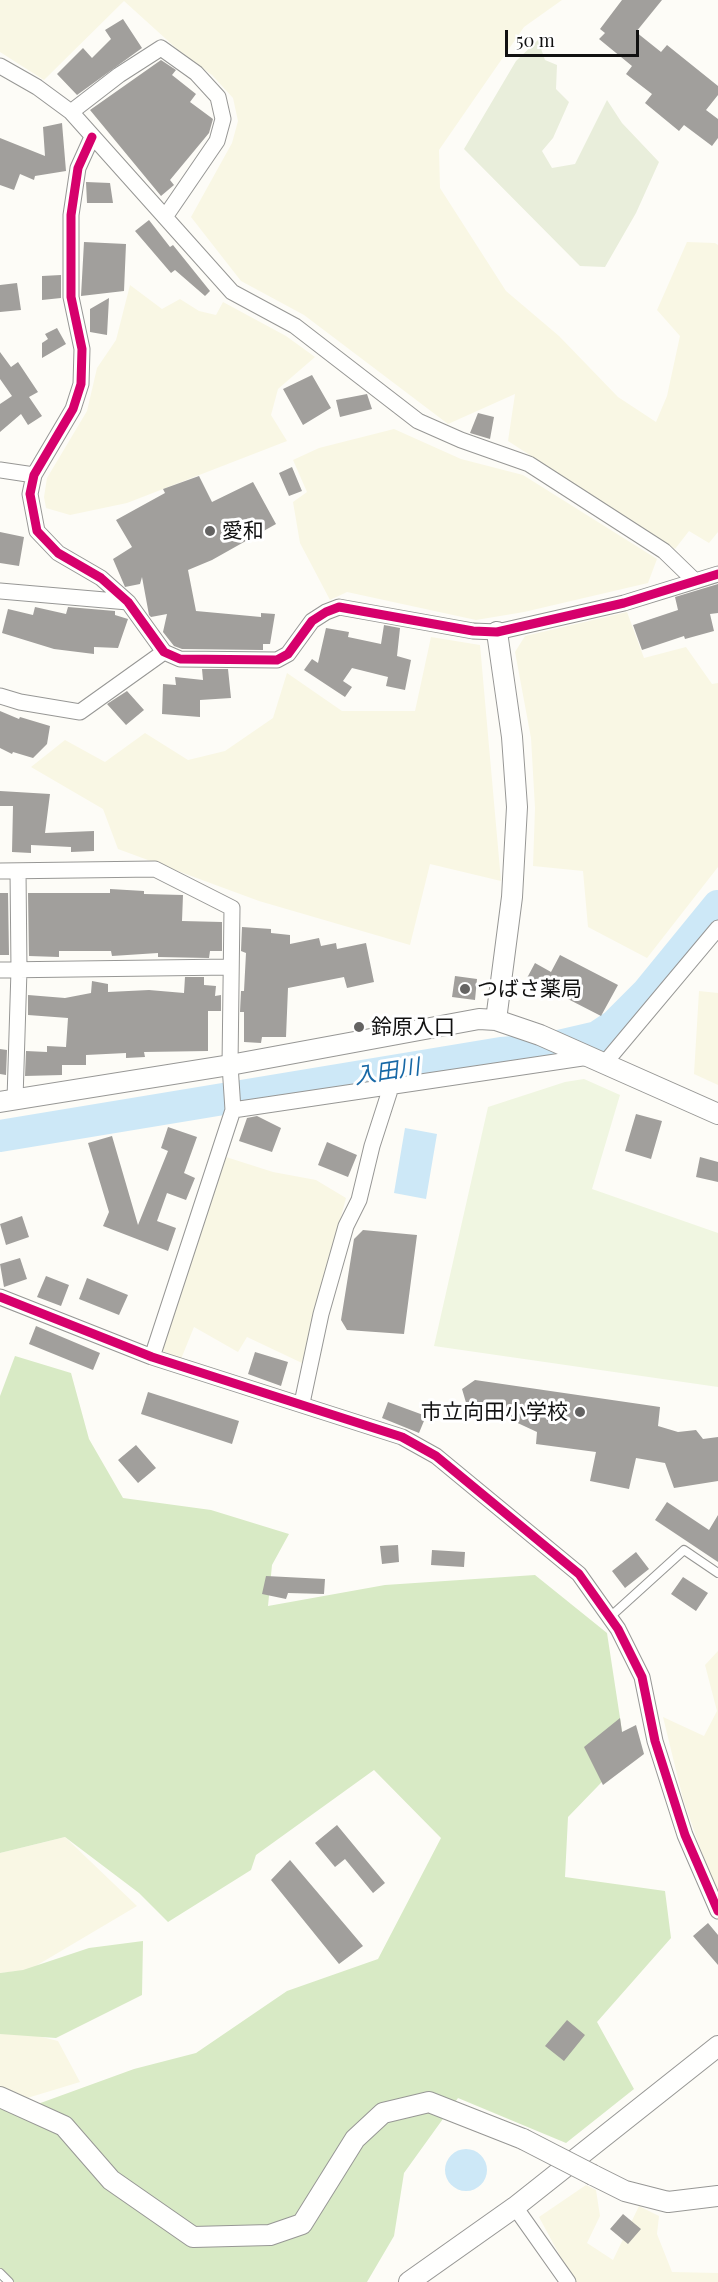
<!DOCTYPE html>
<meta charset="utf-8">
<style>
body{margin:0}
#map{position:relative;width:718px;height:2282px;overflow:hidden;background:#fdfcf7;font-family:"Playfair Display",serif}
canvas{display:block}
.scale{position:absolute;left:505px;top:30px;width:134px;height:27px;box-sizing:border-box;border:3px solid #111;border-top:0;padding-left:8px;font-size:18px;line-height:21px;white-space:nowrap;color:#111;-webkit-text-stroke:4px #fff;paint-order:stroke}
</style>
<div id="map">
<canvas width="718" height="2282"></canvas>
<div class="scale">50 m</div>
</div>
<script>
const g = document.querySelector('canvas').getContext('2d');
g.lineJoin = 'round';
function fillPath(path, color) { g.fillStyle = color; g.fill(path, 'evenodd'); }
const toPath = rows => new Path2D(rows.map(r => 'M' + r).join(''));
function stroke(path, color, width, dash) { g.strokeStyle = color; g.lineWidth = width; g.lineCap = dash ? 'butt' : 'round'; g.setLineDash(dash || []); g.stroke(path); }
function drawText(font, color, halo, rows, align = 'center') {
  g.font = font + ' "Playfair Display","Noto Sans JP",serif'; g.lineWidth = 6; g.setLineDash([]); g.textBaseline = 'middle'; g.strokeStyle = halo; g.fillStyle = color; for (const [text, x, y, turn = 0] of rows) {
    g.save(); g.translate(x, y); g.rotate((+turn || 0) * Math.PI / 180); g.textAlign = isNaN(turn) ? turn : align; if (halo) g.strokeText(text, 0, 0); g.fillText(text, 0, 0); g.restore();
  }
}
fillPath(toPath([
 [0,0,562,0,524,27,439,150,440,188,506,291,559,336,618,397,656,422,667,396,680,336,657,310,687,242,715,243,718,245,718,532,709,543,689,531,675,549,508,441,515,394,448,424,304,315,241,281,191,217,232,143,238,121,233,98,212,75,177,49,124,1,44,80,0,52],
 [130,285,162,309,180,299,199,311,216,315,223,302,286,336,315,357,278,389,271,415,287,441,127,503,70,515,46,508,44,497,47,478,87,411,97,368,116,340],
 [394,429,461,459,523,475,657,559,648,583,524,612,476,620,347,592,330,600,300,543,293,502,307,492,293,460,319,448],
 [627,612,644,658,686,647,712,684,718,683,718,867,647,958,588,927,583,871,533,866,535,808,531,738,515,652,525,636],
 [431,637,480,645,501,881,430,864,410,945,259,901,118,849,103,809,31,767,65,740,105,762,145,733,188,760,225,751,273,718,287,673,342,711,415,711],
 [699,991,718,993,718,1085,694,1074],
 [226,1157,273,1172,316,1180,346,1198,302,1363,247,1337,238,1352,194,1327,181,1359,163,1351,162,1345],
 [718,1651,718,1891,711,1879,683,1799,663,1717,704,1736,717,1711,705,1665],
 [65,1837,137,1906,29,1970,0,1973,0,1853],
 [10,2029,58,2041,80,2082,24,2099,0,2088,0,2030],
 [586,2185,596,2190,600,2216,587,2243,613,2260,639,2206,659,2216,657,2234,672,2272,718,2273,718,2282,574,2282,539,2217]
]), '#f9f7e4');
fillPath(toPath([
 [15,1356,71,1373,89,1439,123,1498,211,1510,289,1534,272,1565,268,1606,385,1585,535,1575,607,1633,626,1757,568,1817,565,1877,665,1891,671,1938,597,2022,634,2089,566,2143,458,2098,404,2173,394,2236,367,2282,9,2282,0,2274,0,2098,24,2109,134,2069,196,2053,287,1991,378,1959,441,1838,374,1770,256,1855,251,1870,168,1922,139,1893,65,1837,0,1853,0,1396],
 [143,1941,142,1995,56,2038,0,2034,0,1973,23,1970,89,1948]
]), '#d8eac5');
fillPath(toPath([
 [538,40,545,60,557,65,556,89,569,102,553,138,542,151,552,168,575,164,607,100,622,123,659,162,636,213,605,267,580,266,464,149,516,61]
]), '#e9eedb');
fillPath(toPath([
 [584,1079,620,1095,592,1189,718,1233,718,1387,434,1346,488,1107,565,1082]
]), '#f0f6e1');
fillPath(toPath([
 [405,1128,437,1134,426,1199,394,1193],
 '445 2170a21 21 0 1 1 42 0a21 21 0 1 1-42 0Z'
]), '#cde8f7');
stroke(toPath([
 [0,1136,501,1053,541,1050,597,1037,615,1025,647,993,718,906]
]), '#cde8f7', 32);
fillPath(toPath([
 [622,0,662,0,636,32,661,52,667,45,718,86,718,95,706,110,718,119,718,138,712,146,684,125,679,131,645,103,652,94,626,74,632,66,599,39,605,33,600,29],
 [123,19,142,48,77,95,57,74,83,48,92,58,111,39,105,30],
 [161,60,176,70,172,75,196,94,190,102,213,119,209,133,170,180,174,185,161,196,90,110],
 [62,123,66,171,35,176,34,180,20,174,14,190,0,185,0,138,45,156,43,127],
 [86,182,110,183,113,203,87,203],
 [149,220,170,247,173,245,210,291,205,296,175,270,171,273,135,231],
 [84,242,126,244,124,291,81,296],
 [61,275,61,298,42,300,42,276],
 [17,283,21,310,0,312,0,285],
 [109,298,107,335,90,332,90,309],
 [57,328,66,344,42,358,42,343,48,339,45,334],
 [0,352,11,367,18,362,38,392,29,397,42,416,28,425,21,414,0,432,0,404,12,396,0,379],
 [312,375,331,408,303,425,283,389],
 [367,394,372,409,340,417,336,400],
 [478,413,494,417,490,439,470,433],
 [292,467,302,491,289,496,279,473],
 [199,476,212,502,253,482,276,524,212,560,188,570,196,611,261,617,261,613,275,614,270,644,263,644,263,650,182,649,174,646,163,632,167,614,151,617,149,615,142,577,140,584,125,587,113,559,132,547,116,520,165,493,163,489],
 [0,532,24,537,19,566,0,563],
 [718,584,718,613,710,614,714,631,685,639,684,636,642,650,633,625,678,610,675,597],
 [35,607,66,614,68,607,115,611,115,615,128,619,118,648,94,647,94,654,54,649,2,633,8,609,33,615],
 [384,625,400,628,397,656,411,660,405,690,386,686,388,677,352,668,343,681,352,687,345,697,304,670,312,659,318,663,326,628,349,632,348,637,381,644],
 [202,669,228,669,231,698,200,700,200,717,162,714,163,684,176,685,175,677,203,680],
 [127,691,144,710,126,725,107,704],
 [0,711,19,719,20,717,50,726,47,744,33,758,13,752,12,754,0,748],
 [0,791,50,794,45,833,94,831,94,851,71,852,71,847,31,845,31,853,12,852,13,806,0,806],
 [110,889,144,891,144,894,183,895,182,921,222,922,222,951,210,951,209,958,158,957,158,953,112,956,111,951,59,951,59,957,29,956,28,893,110,893],
 [0,893,8,893,9,955,0,955],
 [242,927,271,929,271,933,290,935,290,944,319,938,321,946,336,943,337,949,366,943,374,982,347,988,344,977,288,988,286,1037,262,1037,261,1043,244,1042,244,1012,240,1012,241,991,244,991,246,953,241,951],
 [560,955,618,985,601,1016,527,978,535,963,551,972],
 [455,976,477,979,475,1000,452,997],
 [185,977,204,977,204,985,216,986,215,996,221,995,221,1011,208,1011,208,1051,144,1052,145,1057,126,1058,126,1053,86,1055,86,1065,62,1065,62,1075,25,1076,26,1051,47,1052,47,1046,66,1047,68,1018,28,1015,28,995,65,998,91,993,92,981,108,984,108,992,149,990,184,993],
 [0,1049,7,1050,6,1075,0,1074],
 [636,1114,662,1121,651,1159,625,1151],
 [257,1116,281,1128,272,1152,239,1141,247,1118],
 [168,1127,197,1137,184,1173,195,1178,186,1200,167,1193,157,1221,176,1228,168,1251,103,1226,109,1212,88,1143,112,1136,138,1225,168,1151,161,1148],
 [327,1142,357,1155,348,1177,318,1165],
 [700,1157,718,1162,718,1182,696,1177],
 [22,1216,29,1237,6,1245,0,1224],
 [363,1230,417,1235,404,1334,347,1330,341,1320,354,1239],
 [20,1258,27,1279,4,1287,0,1264],
 [46,1276,69,1285,61,1306,37,1297],
 [87,1278,128,1295,119,1315,79,1299],
 [36,1326,100,1353,93,1370,29,1344],
 [255,1352,288,1362,281,1386,248,1374],
 [475,1380,660,1407,658,1426,678,1432,696,1430,703,1439,718,1437,718,1481,674,1488,665,1463,636,1458,629,1489,590,1481,596,1452,536,1444,537,1432,509,1419,467,1406,462,1389],
 [148,1392,239,1421,232,1444,141,1414],
 [388,1402,426,1416,419,1433,382,1418],
 [136,1445,156,1468,138,1483,118,1460],
 [667,1502,709,1530,718,1515,718,1562,655,1520],
 [398,1545,399,1562,382,1564,380,1546],
 [432,1550,465,1552,464,1567,431,1565],
 [636,1552,649,1569,625,1588,612,1571],
 [266,1576,325,1579,324,1594,288,1593,286,1599,262,1594],
 [683,1577,708,1593,696,1611,671,1594],
 [620,1718,622,1732,636,1725,644,1754,603,1785,584,1747],
 [337,1825,385,1883,373,1893,345,1859,335,1867,315,1843],
 [290,1860,363,1946,339,1964,271,1880],
 [708,1923,718,1935,718,1965,693,1936],
 [567,2020,585,2035,564,2061,545,2046],
 [623,2214,641,2229,628,2244,610,2229]
]), '#a19f9c');
const service = toPath([
 [610,1617,684,1550,718,1573],
 [0,2273,9,2282]
]);
const minor = toPath([
 [0,66,37,87,71,112,232,292,295,326,418,421,461,440,529,464,664,551,694,580],
 [71,112,119,75,161,48,196,73,218,97,223,119,217,141,165,217],
 [92,137,78,168,71,215,71,297,82,349,81,384,73,409,34,475,30,494,37,531,58,553,101,578,128,602,164,652,180,659,277,660,288,654,312,621,326,612,339,607,473,631,497,632,624,603,718,574],
 [0,470,34,475],
 [0,591,128,602],
 [0,696,20,702,80,712,164,652],
 [0,871,155,869,232,908,230,1065,233,1110,152,1357],
 [0,970,231,967],
 [604,1064,718,928],
 [15,1099,19,970,18,871],
 [233,1110,589,1057],
 [0,1297,152,1357,402,1437,436,1456,579,1574,618,1629,642,1677,655,1741,685,1835,718,1911],
 [302,1403,321,1314,346,1226,359,1200,372,1146,391,1087],
 [515,2207,568,2282]
]);
const tertiary = toPath([
 [496,1020,512,897,517,807,512,737,497,632],
 [0,1102,230,1065,479,1019,496,1020,540,1035,718,1114],
 [0,2097,64,2126,111,2180,193,2237,270,2235,302,2224,355,2139,383,2113,429,2102,523,2139],
 [593,2175,625,2191,668,2202,718,2196],
 [409,2282,515,2207,718,2046]
]);
stroke(service, '#979795', 10);
stroke(minor, '#979795', 17);
stroke(tertiary, '#979795', 22);
stroke(service, '#fffffe', 8);
stroke(minor, '#fffffe', 15);
stroke(tertiary, '#fffffe', 20);
const tertiaryBridge = toPath([
 [523,2139,593,2175]
]);
stroke(tertiaryBridge, '#979795', 22, []);
stroke(tertiaryBridge, '#fffffe', 20);
stroke(toPath([
 [92,137,78,168,71,215,71,297,82,349,81,384,73,409,34,475,30,494,37,531,58,553,101,578,128,602,164,652,180,659,277,660,288,654,312,621,326,612,339,607,473,631,497,632,624,603,718,574],
 [0,1297,152,1357,402,1437,436,1456,579,1574,618,1629,642,1677,655,1741,685,1835,718,1911]
]), '#d6006c', 9);
for (const [x, y, r, color] of [
 [210,531,6,"#646362"],
 [465,989,6,"#646362"],
 [359,1027,6,"#646362"],
 [580,1412,6,"#646362"]
]) { const dot = new Path2D(); dot.arc(x, y, r, 0, 2 * Math.PI); g.fillStyle = color; g.fill(dot); stroke(dot, '#fff', 2); }
drawText('21px', '#111', '#fff', [
 ["愛和",222,531],
 ["つばさ薬局",477,989],
 ["鈴原入口",371,1027],
 ["市立向田小学校",568,1412,"right"]
], 'left');
drawText('italic 22px', '#1768a6', '#fff', [
 ["入田川",387,1072,-9]
]);
</script>
